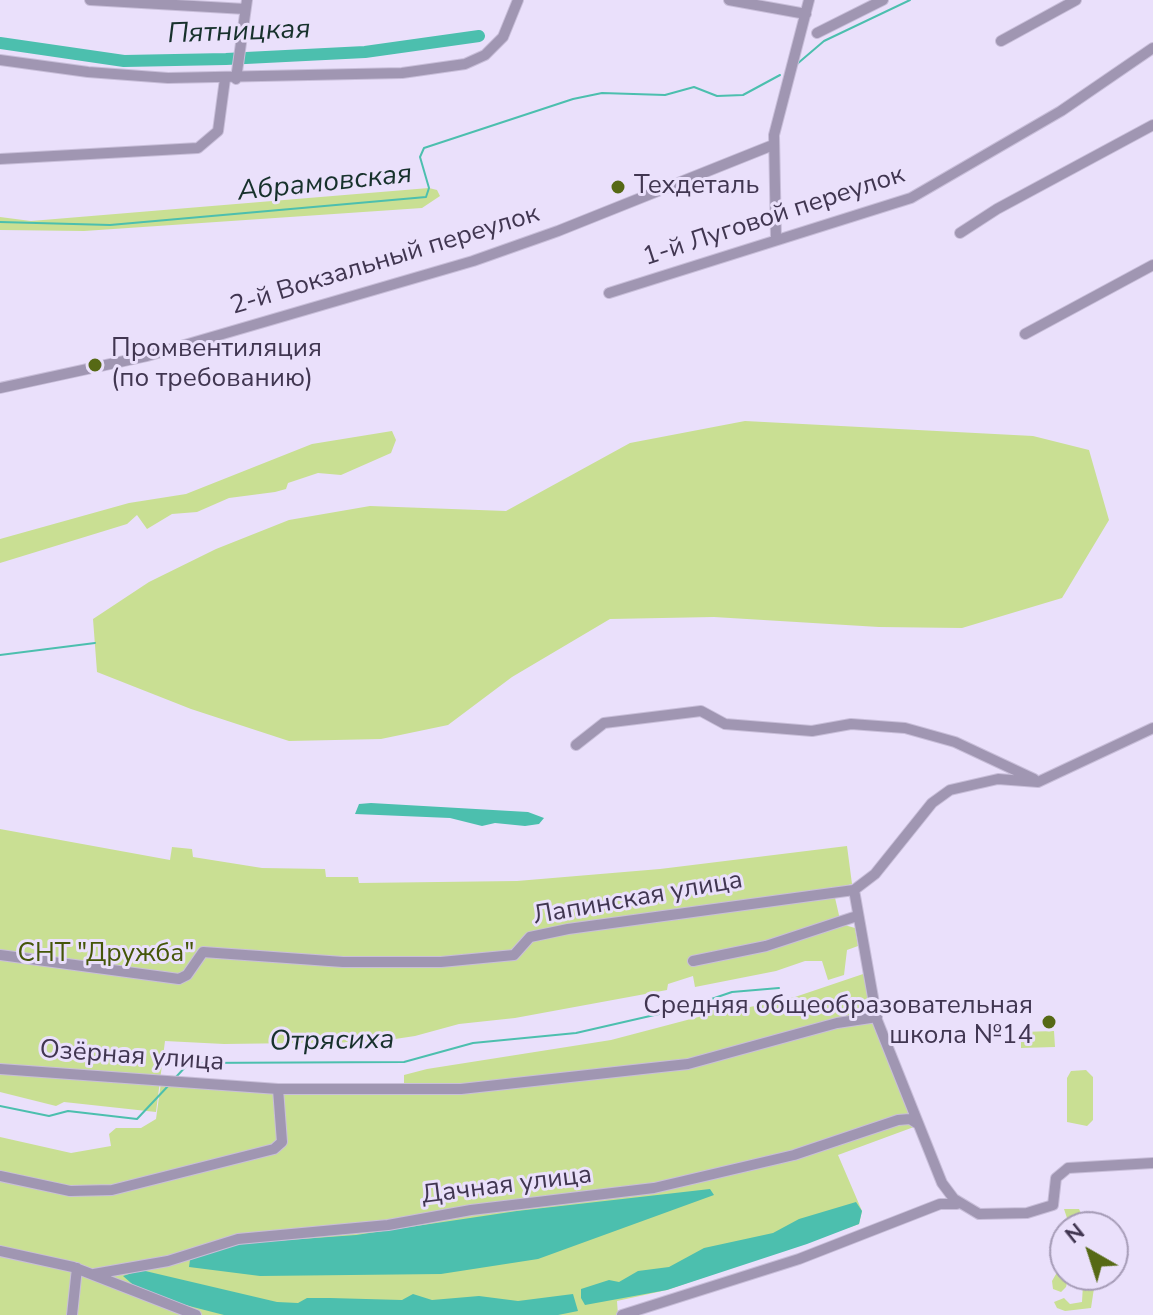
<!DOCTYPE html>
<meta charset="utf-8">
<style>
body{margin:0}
#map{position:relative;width:1153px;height:1315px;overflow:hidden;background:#eae0fb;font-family:"Nunito Sans",sans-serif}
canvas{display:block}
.north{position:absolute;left:1049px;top:1211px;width:80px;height:80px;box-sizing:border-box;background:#eae0fb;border:2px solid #a69cb7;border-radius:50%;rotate:321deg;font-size:22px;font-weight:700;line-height:32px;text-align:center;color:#413651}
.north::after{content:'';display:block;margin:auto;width:28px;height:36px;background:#566915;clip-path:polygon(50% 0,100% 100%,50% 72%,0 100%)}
</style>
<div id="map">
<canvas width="1153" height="1315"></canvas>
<div class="north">N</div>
</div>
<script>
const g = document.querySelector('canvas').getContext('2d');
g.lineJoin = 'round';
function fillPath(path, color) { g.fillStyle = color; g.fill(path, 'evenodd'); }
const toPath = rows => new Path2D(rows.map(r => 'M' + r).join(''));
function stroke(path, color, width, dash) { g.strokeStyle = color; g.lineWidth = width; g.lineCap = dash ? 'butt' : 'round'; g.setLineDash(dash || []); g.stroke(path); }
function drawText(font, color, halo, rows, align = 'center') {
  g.font = font + ' "Nunito Sans",sans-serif'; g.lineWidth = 6; g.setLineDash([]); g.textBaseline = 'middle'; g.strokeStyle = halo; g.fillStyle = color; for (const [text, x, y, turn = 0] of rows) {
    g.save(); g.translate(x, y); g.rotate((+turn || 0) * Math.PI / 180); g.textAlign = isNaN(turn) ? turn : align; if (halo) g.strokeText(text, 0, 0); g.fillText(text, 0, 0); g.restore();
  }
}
fillPath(toPath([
 [429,188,437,190,440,196,422,208,84,231,0,230,0,217,31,221],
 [745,421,1033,436,1089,450,1109,520,1062,598,962,628,879,627,714,617,610,619,512,677,448,725,381,739,289,741,191,709,97,672,93,619,149,582,216,549,289,520,370,506,506,511,630,443],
 [392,431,396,440,391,453,341,475,318,473,288,483,286,489,275,492,229,498,197,512,172,514,147,529,137,515,127,524,0,563,0,539,129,503,186,494,312,444],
 [0,829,170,860,172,847,192,849,193,857,262,868,325,869,326,877,358,877,359,883,517,881,660,869,847,846,852,884,833,889,841,924,855,928,858,946,847,950,844,975,828,980,822,961,805,961,776,971,695,987,693,976,668,984,667,990,515,1018,459,1024,415,1036,375,1042,224,1044,165,1041,156,1112,64,1102,56,1106,0,1092],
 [869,972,878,1014,922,1124,838,1155,862,1211,859,1224,667,1290,617,1301,618,1315,0,1315,0,1137,71,1153,111,1146,109,1134,116,1128,141,1128,156,1119,162,1075,282,1085,404,1084,404,1075,427,1069,611,1040,706,1015,708,1008,732,1002,750,1007,795,997],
 [1054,1031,1055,1047,1021,1048,1021,1032],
 [1071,1071,1086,1070,1093,1077,1093,1120,1087,1126,1067,1122,1067,1078],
 [1064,1209,1079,1209,1087,1227,1070,1227],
 [1065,1232,1065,1275,1069,1275,1066,1287,1061,1292,1053,1289,1052,1281,1063,1262,1057,1241],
 [1078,1275,1096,1275,1091,1308,1065,1311,1057,1308,1054,1302,1064,1298,1070,1304,1082,1302,1083,1284]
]), '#c9df93');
fillPath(toPath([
 [371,803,528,812,544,818,539,824,525,826,495,823,482,826,450,818,355,814,359,804],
 [710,1189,714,1195,538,1259,441,1274,260,1276,189,1267,190,1260,233,1244,356,1235,517,1211],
 [856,1202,862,1211,859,1224,807,1244,667,1290,585,1305,581,1298,581,1289,609,1280,619,1282,638,1271,669,1267,704,1248,773,1233,799,1219],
 [141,1270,277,1302,298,1303,307,1298,330,1298,402,1300,413,1294,432,1300,479,1296,518,1301,573,1294,578,1311,558,1315,224,1315,162,1299,138,1289,123,1276]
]), '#4cbfae');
stroke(toPath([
 [797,64,824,41,910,0],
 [0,222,110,225,426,197,429,188,420,157,424,148,573,99,602,93,665,95,694,87,717,96,743,95,780,75],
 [0,655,95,643],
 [176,1077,189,1063,404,1062,473,1043,576,1033,685,1008,732,992,779,988],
 [0,1106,49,1116,68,1111,137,1119,169,1085]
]), '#4cbfae', 2);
stroke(toPath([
 [0,43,124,61,226,59,365,52,479,36]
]), '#4cbfae', 12);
const minor = toPath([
 [90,0,245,9],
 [729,0,806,14],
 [817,33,883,0],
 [1001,41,1076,0],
 [0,60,88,72,168,78,402,73,465,64,485,55,503,37,518,0],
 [236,79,247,0],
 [0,159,198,148,218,131,225,79],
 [960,233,997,209,1153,125],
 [776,239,774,135,809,0],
 [609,293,911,198,1061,111,1153,48],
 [1025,334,1153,265],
 [0,388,147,356,473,261,558,231,773,145],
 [576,745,604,723,701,711,725,724,812,731,851,724,905,728,955,742,1034,779],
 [854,890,877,1020,942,1183,954,1199,979,1214,1027,1213,1053,1205,1056,1178,1068,1168,1153,1163],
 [0,955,179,979,187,975,203,952,343,962,441,962,514,955,530,937,568,929,854,890,875,874,932,803,950,790,998,779,1038,782,1153,728],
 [693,961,766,946,857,916],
 [0,1069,278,1089,461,1089,688,1064,837,1023,877,1017],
 [0,1176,70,1191,112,1190,274,1149,282,1142,278,1089],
 [0,1251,73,1267,196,1315],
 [94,1274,168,1261,238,1239,388,1225,471,1210,654,1188,794,1155,898,1120,910,1119,918,1124],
 [72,1315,77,1268],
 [622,1315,799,1259,940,1204,957,1204]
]);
stroke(minor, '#c8bed9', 12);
stroke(minor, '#a096b2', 10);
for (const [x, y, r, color] of [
 [618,187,8,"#566915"],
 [95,365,8,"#566915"],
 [1049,1022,8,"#566915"]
]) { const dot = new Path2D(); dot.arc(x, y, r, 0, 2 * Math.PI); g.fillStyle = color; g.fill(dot); stroke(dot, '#eae0fb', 3); }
drawText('26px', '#413651', '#eae0fb', [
 ["Техдеталь",634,187],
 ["Промвентиляция",111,350],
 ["(по требованию)",111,380],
 ["Средняя общеобразовательная",1033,1007,"right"],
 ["школа №14",1033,1037,"right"]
], 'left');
drawText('26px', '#413651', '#eae0fb', [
 ["1-й Луговой переулок",774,217,-18],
 ["2-й Вокзальный переулок",385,261,-17],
 ["Лапинская улица",638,899,-10],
 ["Озёрная улица",132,1057,4],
 ["Дачная улица",507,1186,-7]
]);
drawText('26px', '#455609', '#eae0fb', [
 ["СНТ \"Дружба\"",106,955]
]);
drawText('italic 28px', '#17312c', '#eae0fb', [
 ["Пятницкая",239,33,-2],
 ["Абрамовская",325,184,-6],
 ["Отрясиха",332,1042,-1]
]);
</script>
